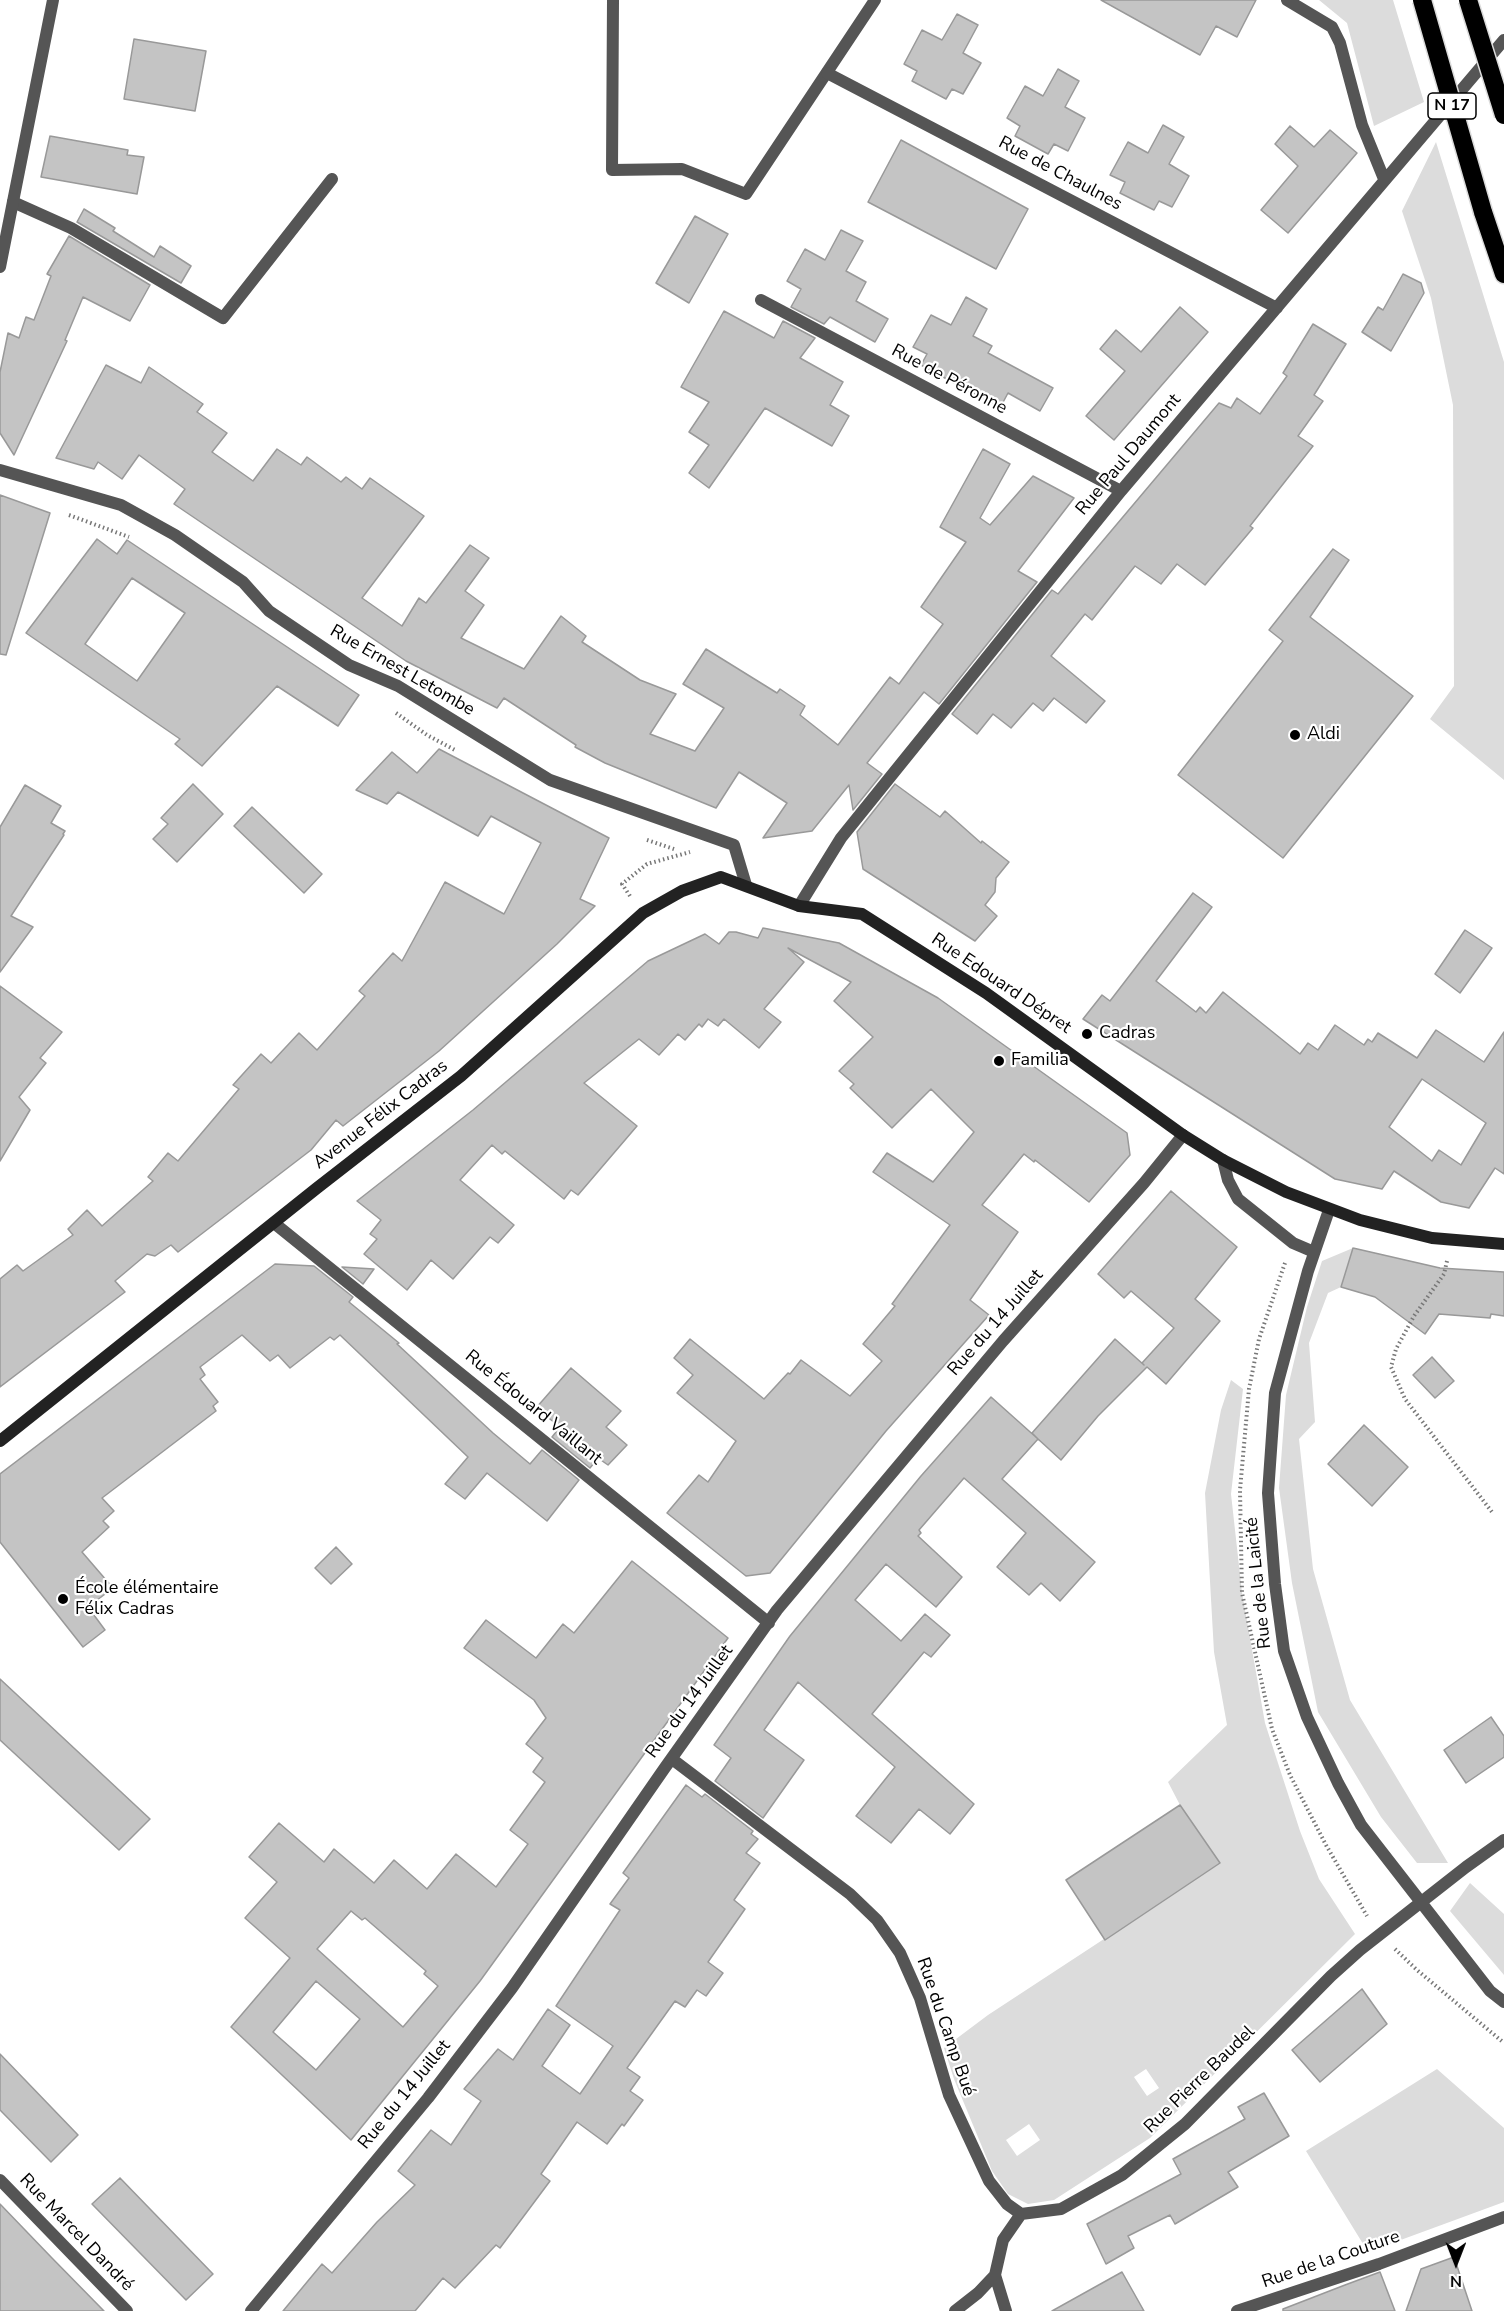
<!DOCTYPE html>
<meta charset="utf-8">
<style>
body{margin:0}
#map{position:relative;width:1504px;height:2311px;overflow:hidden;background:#fff;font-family:"Nunito Sans",sans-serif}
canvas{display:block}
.north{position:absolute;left:1426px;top:2233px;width:60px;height:60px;-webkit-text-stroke:4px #fff;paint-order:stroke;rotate:180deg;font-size:16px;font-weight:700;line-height:24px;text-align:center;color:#000}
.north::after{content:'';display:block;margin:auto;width:21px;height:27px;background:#000;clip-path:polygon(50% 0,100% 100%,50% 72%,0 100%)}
</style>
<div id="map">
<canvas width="1504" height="2311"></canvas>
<div class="north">N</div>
</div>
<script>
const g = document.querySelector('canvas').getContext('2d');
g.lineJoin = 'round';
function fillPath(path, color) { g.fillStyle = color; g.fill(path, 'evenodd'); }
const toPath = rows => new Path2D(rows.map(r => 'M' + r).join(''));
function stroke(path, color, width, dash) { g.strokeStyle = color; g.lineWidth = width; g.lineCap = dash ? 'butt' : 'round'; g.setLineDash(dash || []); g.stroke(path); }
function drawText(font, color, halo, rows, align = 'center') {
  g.font = font + ' "Nunito Sans",sans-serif'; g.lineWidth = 4.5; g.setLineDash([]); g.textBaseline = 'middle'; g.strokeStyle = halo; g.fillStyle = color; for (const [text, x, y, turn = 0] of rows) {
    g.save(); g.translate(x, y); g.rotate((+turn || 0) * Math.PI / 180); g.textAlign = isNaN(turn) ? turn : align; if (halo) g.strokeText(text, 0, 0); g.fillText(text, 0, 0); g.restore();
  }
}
fillPath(toPath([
 [1319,0,1393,0,1424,102,1374,126,1347,23],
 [1436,142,1504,362,1504,780,1430,719,1454,686,1453,405,1431,298,1402,211],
 [1353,1248,1341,1287,1328,1293,1309,1343,1315,1422,1299,1439,1313,1569,1350,1700,1448,1863,1417,1863,1381,1817,1318,1712,1292,1583,1279,1488,1286,1395,1307,1307,1322,1261],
 [1231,1380,1243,1389,1231,1494,1242,1593,1265,1723,1300,1831,1319,1879,1355,1934,1150,2138,1054,2200,1028,2204,1008,2194,992,2171,954,2079,944,2048,988,2015,1220,1863,1180,1805,1168,1782,1227,1725,1214,1652,1205,1493,1221,1410],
 [1146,2069,1159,2088,1147,2096,1134,2077],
 [1029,2124,1040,2140,1017,2156,1006,2140],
 [1470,1883,1504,1914,1504,1975,1450,1911],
 [1437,2069,1504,2128,1504,2202,1368,2252,1306,2151]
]), '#dcdcdc');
const building = toPath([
 [1101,0,1256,0,1237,37,1216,26,1200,55,1101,0],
 [957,14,978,25,963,53,981,63,963,94,952,89,946,99,912,81,917,71,904,64,922,30,942,40,957,14],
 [134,39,206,51,195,111,124,99,134,39],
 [1058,69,1079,81,1065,107,1085,118,1068,151,1054,144,1048,154,1015,136,1020,126,1007,118,1025,86,1043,96,1058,69],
 [1163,125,1184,137,1169,164,1189,176,1172,207,1159,201,1154,210,1120,193,1125,182,1110,175,1128,142,1148,153,1163,125],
 [1290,126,1314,147,1330,130,1357,153,1288,233,1261,210,1298,166,1275,144,1290,126],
 [50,136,128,150,127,155,144,157,137,194,41,177,50,136],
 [901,140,1028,209,996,269,868,202,901,140],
 [84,209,115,228,113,231,154,257,160,246,191,266,181,283,77,222,84,209],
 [695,216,728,234,689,303,656,283,695,216],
 [841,230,863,241,846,271,866,282,856,301,888,319,875,342,830,317,824,324,791,307,801,289,787,281,805,249,825,260,841,230],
 [69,236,150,285,130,321,83,297,65,340,67,341,14,455,0,433,0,372,8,333,19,338,26,317,34,320,51,276,47,274,69,236],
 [1403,274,1421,283,1424,293,1391,351,1362,332,1378,307,1383,310,1403,274],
 [966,297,987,309,973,336,992,346,988,353,1053,388,1040,411,1008,393,1000,408,921,365,927,354,913,347,931,315,951,325,966,297],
 [1180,307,1208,332,1114,440,1086,416,1125,371,1100,349,1116,330,1141,352,1180,307],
 [724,311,774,338,783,321,815,338,800,358,843,382,830,405,849,416,832,446,765,408,709,488,689,473,709,445,689,432,709,402,681,387,724,311],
 [1313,324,1346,344,1314,395,1323,401,1298,436,1313,446,1250,526,1253,528,1205,585,1177,564,1161,584,1135,566,1092,620,1085,614,1051,656,1105,701,1086,723,1054,698,1043,711,1033,703,1011,728,993,714,977,734,952,714,1052,590,1058,594,1219,403,1231,408,1237,398,1260,414,1287,376,1283,373,1313,324],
 [106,365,141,383,149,367,203,404,197,412,227,433,212,452,253,481,277,449,301,465,307,457,341,482,346,477,362,489,370,478,424,516,362,598,402,626,419,598,426,603,470,545,489,558,465,591,484,605,461,638,524,669,561,616,586,636,582,642,640,680,676,694,650,734,695,751,724,708,683,684,706,649,777,693,780,689,805,706,800,715,838,745,890,677,899,684,943,624,921,607,966,542,940,527,983,449,1010,464,980,518,990,525,1033,476,1074,498,1018,571,1037,582,939,704,924,692,867,763,882,774,853,810,849,785,812,831,763,838,787,803,739,772,716,808,605,763,575,747,576,745,504,698,497,708,406,661,174,504,185,489,139,455,122,479,98,462,94,469,56,458,106,365],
 [0,495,50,513,6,655,0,654,0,495],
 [97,539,117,554,127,540,359,695,338,726,277,686,202,766,175,744,180,739,26,633,97,539],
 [132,578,185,613,137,681,85,644,132,578],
 [1333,549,1349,560,1310,617,1413,696,1283,858,1178,775,1283,641,1269,630,1333,549],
 [439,749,609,838,580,899,595,906,557,944,439,1051,343,1126,336,1120,311,1150,178,1252,171,1245,155,1256,147,1254,115,1281,125,1292,0,1387,0,1279,17,1265,23,1271,73,1235,68,1229,87,1210,102,1226,153,1181,148,1177,168,1153,178,1161,239,1089,233,1085,261,1054,271,1063,299,1033,317,1050,365,996,359,991,393,953,402,961,445,882,504,914,541,843,491,816,478,836,398,792,387,804,356,790,392,752,417,773,439,749],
 [193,784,223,814,177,862,153,839,168,824,161,818,193,784],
 [895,784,940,817,945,811,981,843,982,841,1009,862,996,878,995,892,985,905,997,916,975,941,863,869,857,832,895,784],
 [25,785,61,806,51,823,65,831,63,834,64,835,11,916,33,927,0,972,0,827,25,785],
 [252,807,322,874,304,893,234,826,252,807],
 [1193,893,1212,907,1156,981,1196,1012,1200,1007,1206,1013,1223,992,1300,1054,1308,1043,1318,1050,1335,1025,1364,1045,1368,1039,1372,1042,1378,1033,1417,1058,1436,1030,1484,1062,1504,1032,1504,1174,1495,1168,1469,1208,1441,1202,1394,1171,1382,1189,1335,1179,1083,1019,1102,995,1110,1001,1193,893],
 [1422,1079,1486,1123,1461,1165,1439,1150,1432,1161,1389,1127,1422,1079],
 [763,928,839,943,938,998,1127,1133,1130,1155,1089,1202,1035,1160,1034,1162,1024,1154,982,1205,1018,1232,970,1300,989,1315,886,1431,770,1573,746,1576,667,1513,699,1475,708,1482,736,1441,677,1393,693,1375,674,1358,690,1339,764,1399,788,1373,790,1374,801,1360,850,1396,882,1361,863,1344,895,1306,892,1304,950,1225,873,1172,887,1153,933,1182,974,1132,931,1089,892,1128,850,1088,854,1084,839,1071,873,1037,834,1001,851,982,788,948,804,962,764,1009,781,1022,759,1048,724,1019,718,1026,708,1019,702,1027,699,1024,685,1040,678,1034,659,1055,639,1039,584,1083,637,1126,578,1195,571,1190,564,1199,505,1151,502,1154,492,1145,460,1180,514,1225,498,1243,490,1237,453,1279,431,1260,407,1290,364,1254,377,1239,370,1234,381,1220,357,1201,473,1110,648,961,705,934,719,944,729,932,736,932,758,938,763,928],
 [1465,930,1492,948,1460,993,1435,974,1465,930],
 [0,986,62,1032,40,1058,46,1063,19,1097,30,1110,0,1161,0,986],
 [1171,1191,1237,1247,1195,1299,1220,1321,1166,1384,1147,1367,1098,1416,1061,1460,1038,1439,1002,1479,1095,1562,1060,1601,1041,1583,1029,1595,997,1567,1026,1533,964,1478,919,1530,921,1533,918,1536,962,1577,936,1607,886,1564,855,1600,901,1641,925,1614,950,1635,931,1657,924,1652,872,1714,974,1804,950,1834,919,1809,891,1843,856,1816,895,1767,798,1682,764,1730,804,1760,763,1818,715,1781,731,1758,714,1745,790,1636,921,1476,991,1397,1038,1439,1032,1433,1115,1339,1144,1365,1142,1363,1174,1328,1131,1291,1124,1298,1098,1274,1171,1191],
 [1353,1248,1440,1268,1504,1272,1504,1316,1491,1314,1490,1318,1439,1314,1425,1334,1375,1297,1341,1287,1353,1248],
 [275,1264,314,1266,353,1297,349,1302,399,1343,397,1344,493,1433,530,1464,542,1450,579,1480,547,1521,487,1473,465,1499,445,1484,468,1457,340,1335,334,1340,330,1337,290,1368,278,1355,270,1361,242,1335,200,1367,205,1375,200,1379,218,1402,213,1406,216,1411,102,1498,114,1511,103,1521,109,1527,82,1552,113,1588,88,1607,105,1630,83,1647,0,1542,0,1474,275,1264],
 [342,1267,374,1269,363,1284,342,1267],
 [1432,1357,1454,1381,1435,1398,1413,1375,1432,1357],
 [571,1368,621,1411,606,1427,627,1445,608,1465,598,1458,590,1468,552,1437,560,1427,536,1408,571,1368],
 [1364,1425,1408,1467,1372,1506,1328,1464,1364,1425],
 [336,1547,352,1564,331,1584,315,1568,336,1547],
 [632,1561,728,1638,480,1981,351,2140,231,2027,290,1958,245,1918,277,1882,249,1857,279,1823,324,1862,334,1849,374,1883,394,1860,427,1889,456,1854,496,1887,528,1844,510,1830,545,1782,533,1772,543,1758,526,1744,546,1718,534,1700,464,1648,486,1620,536,1658,563,1624,574,1633,632,1561],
 [351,1911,362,1920,365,1918,426,1971,424,1974,438,1986,403,2027,317,1949,351,1911],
 [316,1981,360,2019,316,2070,273,2032,316,1981],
 [0,1679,150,1819,119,1850,0,1740,0,1679],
 [1491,1717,1504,1736,1504,1757,1466,1783,1444,1750,1491,1717],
 [686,1785,702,1797,705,1794,753,1831,751,1834,758,1839,746,1853,760,1863,734,1900,745,1909,708,1962,723,1973,706,1996,697,1990,685,2007,675,2001,627,2068,640,2077,630,2091,643,2100,624,2126,622,2124,607,2144,577,2122,541,2174,550,2181,500,2248,496,2245,455,2288,443,2278,415,2311,283,2311,322,2264,332,2273,377,2222,415,2185,398,2171,431,2130,451,2145,481,2101,464,2089,498,2049,513,2060,548,2009,570,2025,542,2066,580,2094,613,2046,556,2006,620,1910,610,1904,629,1878,623,1873,686,1785],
 [1180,1805,1220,1863,1105,1940,1066,1880,1180,1805],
 [1362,1989,1387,2024,1320,2082,1292,2050,1362,1989],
 [0,2054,78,2135,51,2162,0,2110,0,2054],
 [1264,2093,1289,2136,1228,2172,1238,2187,1175,2224,1170,2215,1128,2236,1134,2248,1106,2264,1087,2224,1181,2174,1173,2159,1245,2119,1238,2107,1264,2093],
 [120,2178,213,2274,186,2300,92,2204,120,2178],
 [0,2204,51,2257,104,2311,0,2311,0,2204],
 [1454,2257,1472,2311,1406,2311,1421,2269,1454,2257],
 [1122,2272,1144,2311,1052,2311,1122,2272],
 [1380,2272,1395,2311,1283,2311,1283,2309,1345,2285,1380,2272]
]);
fillPath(building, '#c4c4c4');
stroke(building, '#999', 1.5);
const highway = toPath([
 [1483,212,1504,274]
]);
stroke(highway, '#dbdbdb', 21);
stroke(toPath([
 [69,515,129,537],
 [396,713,427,735,455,750],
 [647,840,674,849],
 [630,896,622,884,647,864,690,852],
 [1447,1261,1444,1274,1414,1316,1396,1349,1391,1367,1405,1399,1492,1512],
 [1285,1263,1259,1339,1249,1389,1240,1490,1242,1593,1272,1729,1290,1775,1326,1845,1367,1916],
 [1395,1949,1417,1970,1504,2043]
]), '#777', 4, [1.5, 3]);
stroke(toPath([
 [613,0,612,170,682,169,746,194,875,0],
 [13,202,71,228,223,318,332,179],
 [1223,1160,1228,1180,1238,1199,1293,1243,1314,1252]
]), '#555', 12);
stroke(toPath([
 [1287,0,1332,27,1340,43,1362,125,1384,179],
 [827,73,1277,308],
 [0,267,53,0],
 [761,300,1121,491],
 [0,470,121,505,175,535,243,582,269,611,349,665,398,686,550,780,734,845,746,885],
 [799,906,841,838,1121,491,1504,40],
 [1329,1210,1308,1271,1275,1393,1268,1493,1275,1584,1284,1651,1307,1717,1338,1783,1361,1825,1490,1991,1504,2002],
 [274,1223,769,1623],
 [672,1759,850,1894,877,1920,900,1953,920,1998,949,2095,989,2181,1007,2204,1021,2214],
 [0,2180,127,2311],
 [995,2275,1006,2311],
 [251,2311,428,2098,512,1988,664,1769,777,1610,1003,1341,1144,1183,1183,1135],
 [955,2311,978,2293,995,2275,1003,2240,1021,2214,1061,2209,1122,2175,1185,2124,1331,1976,1360,1950,1466,1867,1504,1840],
 [1237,2311,1379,2264,1504,2217]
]), '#555', 12);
stroke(toPath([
 [0,1441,317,1188,461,1076,643,913,682,891,721,877,799,906,862,914,986,993,1183,1135,1223,1160,1286,1192,1360,1220,1432,1238,1504,1244]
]), '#222', 12);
stroke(highway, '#000', 18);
const highwayBridge = toPath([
 [1422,0,1483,212],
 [1468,0,1504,115]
]);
stroke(highwayBridge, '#dbdbdb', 21, []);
stroke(highwayBridge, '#000', 18);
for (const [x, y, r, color] of [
 [1295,735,6,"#000"],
 [1087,1034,6,"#000"],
 [999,1061,6,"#000"],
 [63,1599,6,"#000"]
]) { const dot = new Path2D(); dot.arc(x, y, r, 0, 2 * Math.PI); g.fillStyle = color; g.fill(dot); stroke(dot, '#fff', 2); }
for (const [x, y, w] of [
 [1452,106,48]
]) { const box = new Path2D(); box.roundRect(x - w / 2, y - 13, w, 26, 4.5); g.fillStyle = '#fff'; g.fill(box); stroke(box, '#000', 1.5); }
drawText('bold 16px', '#000', null, [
 ["N 17",1452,106]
]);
drawText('18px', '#000', '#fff', [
 ["Rue de Chaulnes",1060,174,28],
 ["Rue de Péronne",949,380,28],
 ["Rue Paul Daumont",1129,455,-50],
 ["Rue Ernest Letombe",402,671,30],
 ["Rue Edouard Dépret",1001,984,34],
 ["Avenue Félix Cadras",381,1115,-38],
 ["Rue du 14 Juillet",996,1323,-49],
 ["Rue Édouard Vaillant",533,1408,39],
 ["Rue de la Laicité",1259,1583,-96],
 ["Rue du 14 Juillet",690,1702,-54],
 ["Rue du Camp Bué",945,2027,71],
 ["Rue Pierre Baudel",1200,2080,-44],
 ["Rue du 14 Juillet",405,2095,-51],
 ["Rue Marcel Dandré",76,2233,46],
 ["Rue de la Couture",1331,2260,-19]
]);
drawText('18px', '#000', '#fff', [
 ["Aldi",1307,735],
 ["Cadras",1099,1034],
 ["Familia",1011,1061],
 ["École élémentaire",75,1589],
 ["Félix Cadras",75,1610]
], 'left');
</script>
